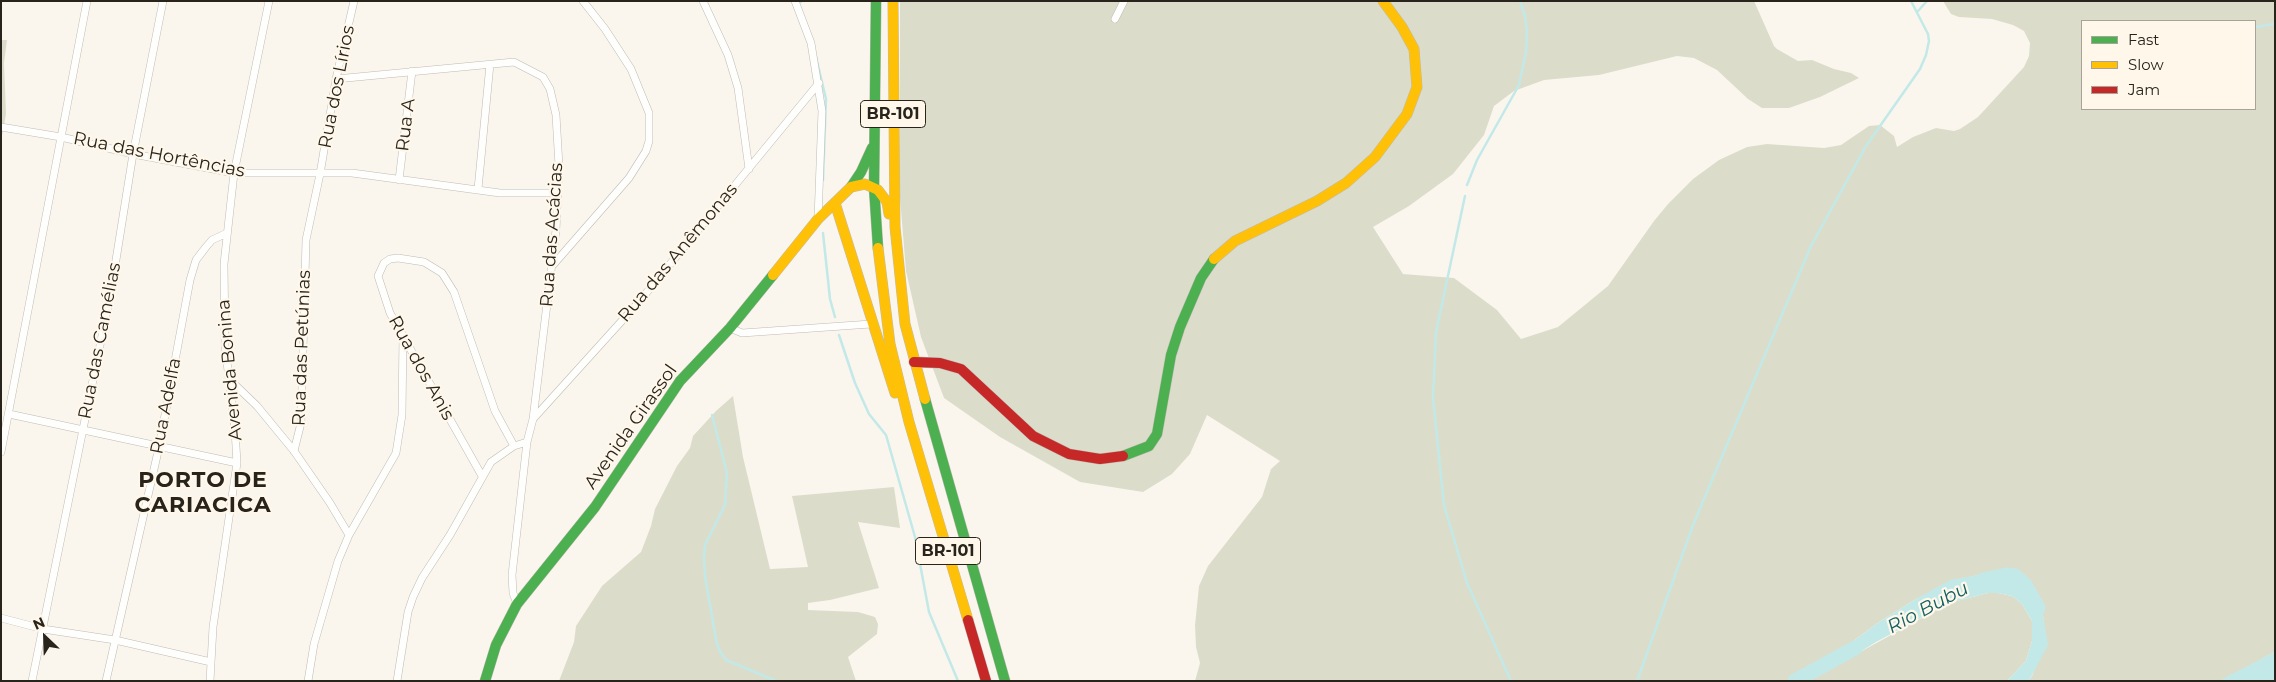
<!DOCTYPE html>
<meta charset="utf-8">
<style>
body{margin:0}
#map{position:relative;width:2276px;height:682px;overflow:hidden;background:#faf6ee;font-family:Montserrat,sans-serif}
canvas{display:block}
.frame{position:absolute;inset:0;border:2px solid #28241c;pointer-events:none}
.legend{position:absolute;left:2081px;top:20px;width:175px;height:90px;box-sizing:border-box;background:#fef7ea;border:1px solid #a8a398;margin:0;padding:6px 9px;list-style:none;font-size:15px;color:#28241c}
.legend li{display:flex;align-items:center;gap:10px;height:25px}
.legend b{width:25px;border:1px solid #a8a398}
.north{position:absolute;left:20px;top:612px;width:50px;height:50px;-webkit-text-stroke:4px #fef7ea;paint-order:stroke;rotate:336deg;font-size:14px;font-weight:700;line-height:20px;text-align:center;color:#28241c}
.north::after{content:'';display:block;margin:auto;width:18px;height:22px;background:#28241c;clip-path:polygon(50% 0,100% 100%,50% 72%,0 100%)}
</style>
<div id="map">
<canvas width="2276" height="682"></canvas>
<div class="frame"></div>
<ul class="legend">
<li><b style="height:6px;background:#4caf50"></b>Fast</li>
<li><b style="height:6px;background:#ffc107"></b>Slow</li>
<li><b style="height:6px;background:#c62828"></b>Jam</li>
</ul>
<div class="north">N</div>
</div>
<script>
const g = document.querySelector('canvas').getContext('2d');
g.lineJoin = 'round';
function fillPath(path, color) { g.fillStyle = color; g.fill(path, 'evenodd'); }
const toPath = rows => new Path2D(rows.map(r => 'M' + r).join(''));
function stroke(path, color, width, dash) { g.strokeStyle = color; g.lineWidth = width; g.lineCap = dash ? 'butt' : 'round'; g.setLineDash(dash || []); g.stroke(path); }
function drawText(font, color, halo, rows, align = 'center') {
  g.font = font + ' Montserrat,sans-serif'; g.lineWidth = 4.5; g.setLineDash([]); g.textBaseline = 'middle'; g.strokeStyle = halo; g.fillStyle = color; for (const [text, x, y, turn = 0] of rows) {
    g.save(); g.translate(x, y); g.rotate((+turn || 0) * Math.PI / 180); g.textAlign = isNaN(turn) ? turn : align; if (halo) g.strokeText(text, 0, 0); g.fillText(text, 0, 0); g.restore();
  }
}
fillPath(toPath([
 [900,1,1754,1,1774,46,1777,49,1798,61,1812,60,1834,69,1851,73,1859,78,1820,97,1789,108,1762,108,1748,99,1717,70,1694,58,1677,56,1599,75,1544,80,1514,91,1494,106,1484,135,1453,174,1409,206,1373,227,1403,274,1454,278,1497,310,1521,339,1558,327,1608,286,1654,221,1668,204,1693,179,1719,160,1747,147,1767,144,1824,148,1841,145,1869,126,1880,125,1894,136,1897,147,1913,137,1936,128,1954,131,1960,129,1978,117,2024,67,2029,56,2030,43,2024,31,2013,25,1992,19,1959,17,1951,14,1943,1,2275,1,2275,652,2221,681,2029,681,2033,674,2044,623,2042,609,1984,574,1970,577,1916,599,1879,622,1840,651,1842,662,1949,603,1988,593,1998,593,2012,596,2022,604,2032,621,2032,641,2026,661,2007,681,1195,681,1200,663,1196,647,1195,625,1199,586,1208,566,1262,497,1271,469,1280,461,1207,415,1190,454,1172,474,1143,492,1080,482,1000,437,944,398,921,337,906,271,900,198],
 [2082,21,2255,21,2255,109,2082,109],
 [1,40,7,40,4,63,6,114,1,141],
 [733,396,743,457,770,569,808,567,792,496,894,487,900,528,858,522,879,588,830,600,808,603,808,610,858,612,875,617,878,624,877,634,848,657,856,681,559,681,574,642,576,626,602,586,641,552,651,526,655,509,677,466,690,448,693,436,716,411]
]), '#dbddca');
fillPath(toPath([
 [1984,574,2012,578,2030,592,2042,609,2048,645,2029,681,2007,681,2026,661,2032,641,2032,621,2022,604,2012,596,1998,593,1988,593,1949,603,1876,642,1852,657,1842,662,1836,658,1840,651,1879,622,1916,599,1950,580],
 [2275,652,2275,680,2221,681,2224,678]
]), '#c2e9e8');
stroke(toPath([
 [799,3,802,1],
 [1918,11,1927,1],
 [2255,27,2275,24],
 [816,57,826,99,823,180],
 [1467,185,1477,160,1519,85,1526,52,1527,31,1525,16,1520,1],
 [1465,196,1436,332,1433,398,1444,505,1467,583,1511,681],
 [823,233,830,299,835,317],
 [839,335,855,383,869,414,886,435,915,537,929,612,958,681],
 [712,415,727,473,725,505,705,545,704,557,705,576,716,640,719,650,726,660,776,681],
 [1637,681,1693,525,1811,246,1866,146,1920,69,1926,55,1929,41,1928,34,1911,1]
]), '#c2e9e8', 2.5);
stroke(toPath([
 [1983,580,2007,575,2015,576,2025,585,2038,608],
 [1795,681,1855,648]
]), '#c2e9e8', 15);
const street = toPath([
 [703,1,728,55,738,88,749,169],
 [795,1,811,43,822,111,818,219],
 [1115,19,1124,1],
 [336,79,514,62,543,77,550,89,556,115,559,166,556,230,533,419,527,442,512,575,513,593,517,604],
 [1,127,61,137,133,154,234,173,352,173,500,193,557,193],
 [399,180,412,71],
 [478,189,490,64],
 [553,265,629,178,646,151,649,141,649,113,631,69,605,29,583,1],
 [730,328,742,333,871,324],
 [230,380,257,406,294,451,330,503,349,535],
 [9,414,237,463],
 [533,419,638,303,819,83],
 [294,451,301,423,306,240,320,174,336,79,354,1],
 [1,452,87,1],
 [482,476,390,313,378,276,384,263,390,259,398,258,424,262,442,273,454,292,495,411,514,446],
 [1,618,43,629,115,640,211,662],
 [32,681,111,291,133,154,163,1],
 [106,681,159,447,190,280,196,260,206,247,212,240,227,233],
 [210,681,213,627,237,463,235,430,225,345,224,264,234,173,269,1],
 [308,681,314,644,338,561,349,535,396,453,402,415,403,335],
 [397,681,408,612,413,597,422,578,450,535,491,462,514,446,527,442]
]);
const fast = toPath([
 [876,1,874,187,878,248],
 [851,187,861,172,872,148],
 [925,399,1005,681],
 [1123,456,1149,446,1157,434,1171,355,1180,327,1201,278,1214,259],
 [485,681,496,645,517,604,595,507,680,381,730,328,773,275]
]);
const slow = toPath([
 [893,1,895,227,905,324,925,399],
 [851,187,865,184,878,190,887,202,889,214],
 [835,203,895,393],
 [878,248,890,344,909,422,968,620],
 [1214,259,1235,241,1317,201,1346,183,1375,157,1407,114,1417,87,1414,49,1402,27,1383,1],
 [773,275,818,219,851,187]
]);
const jam = toPath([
 [914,362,940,363,961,369,1033,436,1069,454,1100,459,1123,456],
 [968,620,986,681]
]);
stroke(street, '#bfbbb4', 8);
stroke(fast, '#bfbbb4', 11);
stroke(slow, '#bfbbb4', 11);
stroke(jam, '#bfbbb4', 11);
stroke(street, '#fefefc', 7);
stroke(fast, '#4caf50', 10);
stroke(slow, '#ffc107', 10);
stroke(jam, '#c62828', 10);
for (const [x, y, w] of [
 [893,114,65],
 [948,551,65]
]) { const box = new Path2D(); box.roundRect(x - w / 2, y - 13.5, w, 27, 4); g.fillStyle = '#fef7ea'; g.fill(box); stroke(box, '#28241c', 1); }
drawText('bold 16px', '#28241c', null, [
 ["BR-101",893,114],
 ["BR-101",948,551]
]);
drawText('18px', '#28241c', '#fef7ea', [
 ["Rua dos Lírios",337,87,-79],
 ["Rua A",406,125,-83],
 ["Rua das Hortências",159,155,11],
 ["Rua das Acácias",552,235,-86],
 ["Rua das Anêmonas",678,253,-50],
 ["Rua das Camélias",100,341,-79],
 ["Rua das Petúnias",302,348,-88],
 ["Rua dos Anis",421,368,61],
 ["Avenida Bonina",230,370,-95],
 ["Rua Adelfa",166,406,-79],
 ["Avenida Girassol",631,427,-55]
]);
drawText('italic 19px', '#126064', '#fef7ea', [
 ["Rio Bubu",1928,608,-28]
]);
g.letterSpacing = '1px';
drawText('bold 22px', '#28241c', '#fef7ea', [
 ["PORTO DE",203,481],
 ["CARIACICA",203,506]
]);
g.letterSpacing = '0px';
</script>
